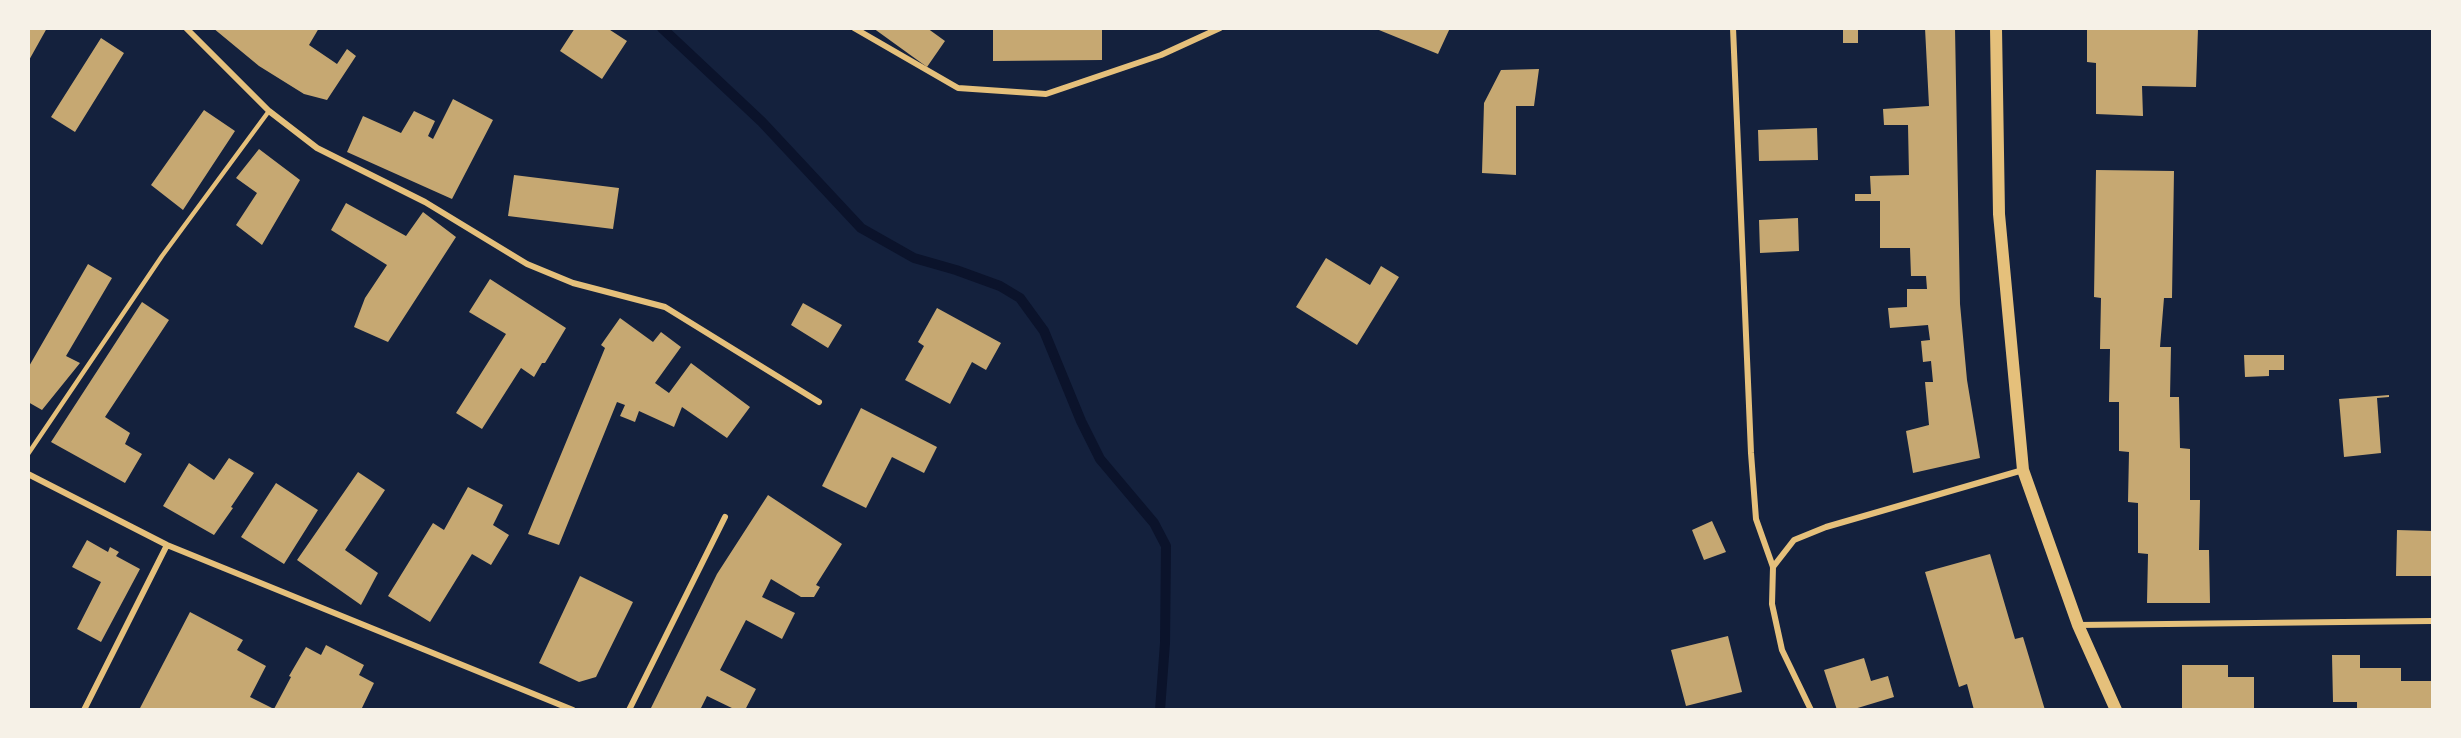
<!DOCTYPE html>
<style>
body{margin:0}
#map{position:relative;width:2461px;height:738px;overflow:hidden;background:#14213d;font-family:"Asap Condensed",sans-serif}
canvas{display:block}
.frame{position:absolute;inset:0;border:30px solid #f6f1e7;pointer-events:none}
</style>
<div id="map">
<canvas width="2461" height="738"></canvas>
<div class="frame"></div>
</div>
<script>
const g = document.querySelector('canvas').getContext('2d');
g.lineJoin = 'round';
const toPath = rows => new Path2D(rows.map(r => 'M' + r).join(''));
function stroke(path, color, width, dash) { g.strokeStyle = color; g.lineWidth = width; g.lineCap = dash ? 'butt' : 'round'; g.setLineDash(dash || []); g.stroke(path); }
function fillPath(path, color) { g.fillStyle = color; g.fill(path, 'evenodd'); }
stroke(toPath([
 [662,28,762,122,861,228,914,258,956,270,1000,286,1020,298,1044,331,1081,421,1100,459,1154,523,1166,546,1165,643,1160,710]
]), '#0b132b', 10);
fillPath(toPath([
 [28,28,47,28,28,62],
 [213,28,319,28,309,45,337,64,347,49,356,56,327,100,304,94,259,66],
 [575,28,607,28,627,41,602,79,560,51],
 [873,28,927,28,945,41,927,67],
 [993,28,1102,28,1102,60,993,61],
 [1374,28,1450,28,1438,54],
 [1843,28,1858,28,1858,43,1843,43],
 [1925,28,1955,28,1960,304,1967,380,1980,458,1913,473,1906,431,1929,425,1925,382,1933,382,1931,361,1923,362,1921,341,1930,340,1928,325,1890,328,1888,308,1907,307,1907,289,1927,289,1926,276,1911,276,1910,248,1880,248,1880,201,1855,201,1855,194,1871,194,1870,176,1909,175,1908,125,1884,125,1883,109,1929,106],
 [2087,28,2198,29,2196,87,2142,86,2143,116,2096,114,2096,63,2087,62],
 [101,38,124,53,75,132,51,117],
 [1539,69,1534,106,1516,106,1516,175,1482,173,1484,103,1501,70],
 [453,99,493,120,452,199,347,152,363,116,401,133,414,111,435,121,428,136,433,139],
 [204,110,235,131,183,210,151,185],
 [1817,128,1818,160,1759,161,1758,130],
 [259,149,300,180,262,245,236,225,257,193,236,178],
 [2096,170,2174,171,2172,298,2164,298,2160,347,2171,347,2170,397,2179,397,2180,448,2190,449,2190,500,2200,500,2199,550,2209,550,2210,603,2147,603,2148,554,2138,553,2138,503,2128,502,2129,452,2119,451,2119,402,2109,402,2110,349,2100,349,2101,298,2094,297],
 [514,175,619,188,613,229,508,216],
 [346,203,406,236,423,212,456,237,388,342,354,327,365,298,387,265,331,230],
 [1798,218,1799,251,1760,253,1759,220],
 [1326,258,1370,285,1381,266,1399,277,1357,345,1296,307],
 [88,264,112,278,66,356,80,363,42,410,28,402,28,368],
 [490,279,566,328,545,363,542,363,534,377,521,368,482,429,456,413,506,334,469,312],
 [142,302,169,320,105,417,130,433,125,444,142,454,125,483,51,442],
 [803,303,842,325,828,348,791,325],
 [937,308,1001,343,986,370,972,362,950,404,905,380,924,346,918,342],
 [620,318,653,342,661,332,681,347,655,383,669,393,691,363,750,407,727,438,682,407,674,427,639,411,635,422,620,416,625,405,617,402,559,545,528,534,605,348,601,345],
 [2244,355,2284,355,2284,370,2269,370,2269,376,2245,377],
 [2389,395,2389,397,2377,398,2381,453,2344,457,2339,399],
 [861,408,937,447,924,473,892,457,866,508,822,486],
 [229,458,254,473,231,507,233,508,214,535,163,506,189,463,214,480],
 [358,472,385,490,345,550,378,573,361,605,297,560],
 [276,483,318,510,284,564,241,537],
 [468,487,503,505,493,525,509,535,491,565,472,554,430,622,388,596,433,523,444,530],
 [768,495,842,544,816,585,820,587,814,597,801,597,771,579,762,597,795,613,782,639,746,620,720,670,756,689,745,710,736,710,707,696,700,710,650,710,717,574],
 [1712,521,1726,552,1704,560,1692,530],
 [2397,530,2432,531,2432,576,2396,576],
 [87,540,108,552,110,547,119,552,116,556,140,569,101,642,77,629,101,582,72,567],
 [1990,554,2015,639,2023,637,2045,710,1974,710,1967,684,1959,687,1925,572],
 [580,576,633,602,596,677,579,682,539,663],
 [190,612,243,640,237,650,266,666,250,697,274,709,291,677,289,676,306,647,321,655,326,645,364,665,359,675,374,683,361,710,139,710],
 [1728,636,1742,692,1686,706,1671,650],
 [2332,655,2360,655,2360,668,2401,668,2401,681,2431,681,2431,710,2357,710,2357,702,2333,702],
 [1864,658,1871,681,1888,676,1894,697,1851,710,1837,710,1824,670],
 [2182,665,2228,665,2228,677,2254,677,2254,710,2182,710]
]), '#c6a872');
stroke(toPath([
 [28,454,162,256,269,111]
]), '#e5c07b', 4.5);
stroke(toPath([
 [186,28,269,111,317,148,425,202,527,264,573,283,665,307,819,402],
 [854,28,958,88,1046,94,1161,55,1220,28],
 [1733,28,1751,453,1756,519,1773,567,1772,604,1782,650,1811,710],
 [28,474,167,545,573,710],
 [1773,567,1794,540,1826,527,2023,470],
 [2078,625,2432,621],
 [84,710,167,545],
 [629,710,725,517]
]), '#e5c07b', 6);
stroke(toPath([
 [1996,28,1999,214,2023,470,2078,625,2116,710]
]), '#e5c07b', 12);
</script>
